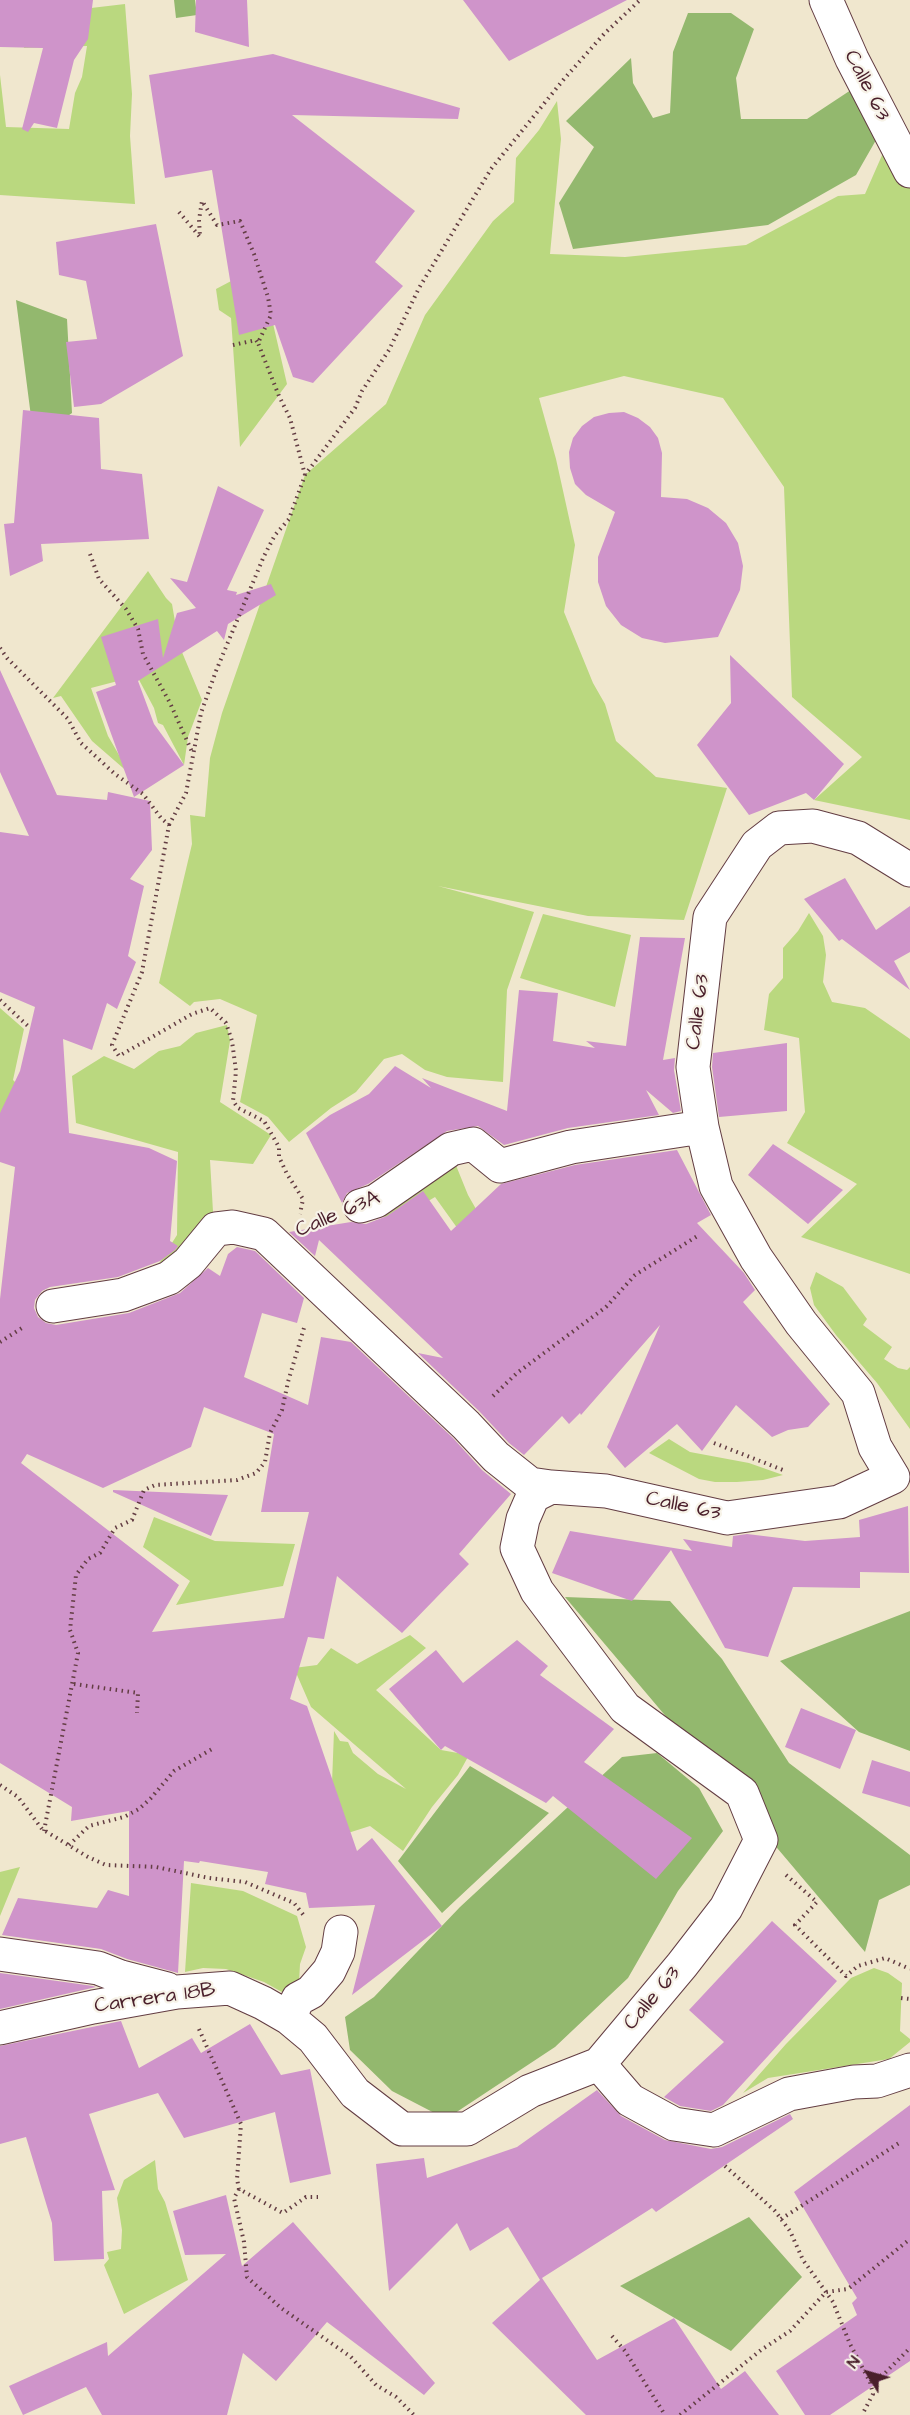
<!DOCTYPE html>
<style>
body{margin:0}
#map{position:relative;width:910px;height:2415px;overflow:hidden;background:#f0e7ce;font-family:"Architects Daughter",sans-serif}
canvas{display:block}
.north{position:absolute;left:838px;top:2343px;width:60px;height:60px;-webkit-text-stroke:4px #f7f3e8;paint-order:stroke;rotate:307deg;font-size:16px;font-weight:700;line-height:24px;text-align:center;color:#4a1f2b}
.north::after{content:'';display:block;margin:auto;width:21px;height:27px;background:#4a1f2b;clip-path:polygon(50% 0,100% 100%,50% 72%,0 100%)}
</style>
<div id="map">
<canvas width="910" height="2415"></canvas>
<div class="north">N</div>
</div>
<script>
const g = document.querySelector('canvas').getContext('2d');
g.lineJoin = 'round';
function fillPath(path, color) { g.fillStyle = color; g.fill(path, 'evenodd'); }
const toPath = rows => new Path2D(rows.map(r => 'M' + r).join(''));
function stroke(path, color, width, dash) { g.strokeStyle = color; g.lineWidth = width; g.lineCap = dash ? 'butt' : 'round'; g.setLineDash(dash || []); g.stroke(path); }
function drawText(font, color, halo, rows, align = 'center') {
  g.font = font + ' "Architects Daughter",sans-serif'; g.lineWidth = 4.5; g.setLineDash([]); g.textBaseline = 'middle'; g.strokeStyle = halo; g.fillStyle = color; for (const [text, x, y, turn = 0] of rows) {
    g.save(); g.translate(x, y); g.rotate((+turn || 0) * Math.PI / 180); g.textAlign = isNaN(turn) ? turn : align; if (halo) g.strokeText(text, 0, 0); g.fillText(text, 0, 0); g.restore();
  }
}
fillPath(toPath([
 [17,0,74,10,125,4,132,94,130,136,135,204,0,195,0,75,6,127,69,129,75,93,82,77,87,46,24,48],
 [557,101,561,139,550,254,625,257,746,245,838,196,865,194,883,153,910,188,910,820,814,800,862,757,792,697,784,487,723,398,624,376,539,398,556,459,575,545,564,612,593,683,605,704,616,741,656,777,727,788,684,920,588,916,438,886,534,912,507,990,503,1082,447,1077,425,1070,402,1054,384,1059,356,1092,331,1108,289,1142,268,1117,240,1102,257,1015,220,999,194,1002,190,1006,159,983,192,844,190,815,205,817,210,758,222,713,305,475,386,404,425,315,493,221,514,202,516,158,539,130],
 [252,270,271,315,287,384,240,447,231,318,219,310,216,289],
 [148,571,166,598,172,604,179,645,202,700,188,737,184,765,163,725,158,723,154,708,137,676,91,688,108,736,130,774,92,741,61,696,53,698],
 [809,913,823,936,826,955,823,982,832,1002,865,1008,910,1039,910,1274,801,1237,857,1184,787,1143,805,1112,799,1038,764,1030,769,994,783,978,783,948,798,931],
 [543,914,631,935,615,1007,520,978],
 [0,1008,24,1029,13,1080,17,1084,0,1118],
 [227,1025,230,1041,220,1102,271,1135,253,1164,210,1160,214,1229,153,1273,177,1235,178,1152,76,1123,72,1076,104,1056,134,1069,159,1051,180,1046,196,1033],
 [453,1158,468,1195,488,1230,468,1243,435,1197,393,1222,374,1210],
 [816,1272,843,1287,867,1319,863,1325,892,1347,884,1359,898,1368,907,1370,910,1367,910,1429,877,1383,836,1335,814,1305,810,1288],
 [669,1439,690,1452,749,1463,783,1475,763,1480,737,1482,715,1482,699,1479,649,1453],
 [154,1517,215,1541,295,1544,283,1586,176,1605,190,1581,143,1547],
 [410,1635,426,1648,376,1690,441,1750,469,1755,458,1775,432,1807,403,1851,370,1826,348,1833,332,1783,334,1731,340,1741,348,1742,353,1753,378,1774,406,1789,311,1707,294,1668,317,1665,331,1648,357,1664],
 [20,1867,0,1916,0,1917,0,1872],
 [191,1883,243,1891,297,1916,306,1947,300,1964,298,2001,264,1982,226,1969,203,1968,185,1972],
 [874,1968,888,1973,902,1983,900,2031,910,2039,910,2042,889,2059,768,2078,743,2093,786,2044,851,1978],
 [155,2160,158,2189,165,2202,188,2280,124,2314,104,2265,109,2259,107,2252,121,2249,122,2230,117,2198,124,2180]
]), '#bad87f');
fillPath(toPath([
 [174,0,195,0,197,15,176,18],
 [688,13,731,13,754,29,736,78,741,119,807,119,857,86,876,140,856,175,768,225,573,249,559,203,594,147,566,121,631,58,633,83,653,118,670,113,673,52],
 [16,300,67,319,72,413,34,440],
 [565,1597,670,1601,722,1659,789,1763,910,1855,910,1885,879,1900,865,1952],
 [910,1611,910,1751,859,1732,780,1661],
 [657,1753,699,1788,723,1831,678,1891,628,1978,555,2047,446,2119,392,2091,350,2050,345,2017,374,1997,460,1907,622,1757],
 [470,1766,549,1813,442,1913,398,1861],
 [749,2217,802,2277,731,2351,620,2286]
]), '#93b86e');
fillPath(toPath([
 [0,0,93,0,88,39,74,60,57,128,34,123,28,132,22,129,43,48,0,47],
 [196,0,247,0,249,47,195,32],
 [463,0,627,0,509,61],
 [273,54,460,108,458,119,292,115,415,211,375,262,403,286,313,383,293,377,275,325,239,335,212,170,165,178,149,75],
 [156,224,183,356,101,404,74,407,66,342,97,339,86,281,59,275,56,242],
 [23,410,99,418,101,469,142,474,149,539,41,544,43,561,10,576,4,524,14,523],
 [624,412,638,418,650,427,658,438,662,453,661,497,687,499,708,508,726,523,738,543,743,566,740,590,718,637,665,643,642,638,621,625,606,606,598,582,598,557,615,512,586,495,575,484,570,468,569,452,573,438,582,426,594,417,609,413],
 [218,486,264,510,227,590,237,592,236,595,271,584,276,595,228,624,224,640,217,631,138,681,154,724,184,765,134,797,96,692,116,685,101,637,158,619,163,658,177,613,196,608,170,578,187,582],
 [730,655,844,764,814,800,806,793,749,815,697,745,731,703],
 [0,670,57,795,107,800,108,792,150,801,152,850,130,879,144,886,128,956,136,962,117,1009,107,1003,92,1050,63,1039,69,1133,149,1148,177,1161,170,1241,178,1246,175,1250,160,1261,118,1277,50,1287,42,1291,35,1300,34,1308,38,1317,46,1323,56,1325,129,1313,180,1293,208,1268,220,1276,228,1254,237,1247,255,1251,304,1298,297,1323,262,1313,244,1377,308,1405,321,1337,351,1342,453,1438,482,1470,511,1494,459,1554,469,1564,402,1633,337,1576,324,1639,308,1637,290,1699,307,1706,357,1851,372,1838,442,1926,352,1995,375,1905,309,1908,306,1893,265,1884,268,1872,200,1861,199,1863,184,1861,178,1973,127,1959,101,1949,2,1935,18,1898,97,1908,108,1890,129,1896,129,1811,71,1821,72,1807,0,1763,0,1299,15,1167,0,1162,0,1113,20,1071,35,1007,0,992,0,832,29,836,0,772],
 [204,1407,274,1434,261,1512,309,1512,284,1618,152,1632,179,1585,21,1463,27,1454,103,1488,191,1447],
 [845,878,876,930,910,906,910,952,894,961,910,990,842,939,839,941,804,899],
 [640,937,685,938,663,1060,675,1058,674,1070,681,1111,673,1113,646,1090,659,1115,568,1128,504,1145,478,1126,447,1131,368,1184,347,1193,342,1203,306,1133,330,1115,369,1094,395,1066,431,1088,422,1078,507,1111,519,990,558,993,553,1041,595,1048,586,1041,626,1046],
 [787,1043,787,1111,719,1117,712,1067,713,1053],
 [773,1144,843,1190,808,1224,748,1175],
 [677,1150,711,1215,697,1223,744,1273,755,1290,743,1302,830,1404,808,1427,788,1430,772,1437,736,1405,702,1451,677,1424,625,1468,607,1447,660,1325,581,1415,580,1413,569,1424,562,1416,524,1455,509,1443,479,1411,418,1353,443,1358,319,1240,315,1256,289,1232,351,1222,366,1224,387,1216,423,1191,451,1231,501,1184,575,1165],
 [113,1490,228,1495,211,1536,113,1492],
 [908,1506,909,1573,860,1572,860,1588,793,1587,768,1657,725,1648,671,1550,632,1601,552,1573,570,1531,692,1551,683,1539,732,1547,733,1536,747,1534,805,1541,860,1537,859,1520],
 [517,1640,548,1666,540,1675,614,1729,584,1762,692,1838,656,1879,553,1796,546,1803,445,1746,441,1750,389,1689,436,1650,463,1683],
 [801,1708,856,1730,840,1769,785,1747],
 [872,1760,910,1772,910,1807,862,1793],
 [772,1921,837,1981,723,2105,711,2111,680,2106,664,2097,724,2042,689,2010],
 [0,1973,93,1986,96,1987,0,2009],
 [121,2021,139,2068,192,2038,201,2053,250,2024,281,2075,310,2069,331,2174,290,2183,275,2112,184,2138,158,2093,89,2114,115,2190,102,2191,104,2259,54,2261,52,2223,26,2137,0,2144,0,2046],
 [597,2090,621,2116,665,2140,711,2149,722,2147,790,2114,793,2119,656,2212,652,2208,542,2278,597,2360,674,2318,721,2389,745,2371,779,2415,586,2415,492,2323,540,2280,508,2227,470,2251,457,2223,389,2291,376,2164,424,2158,427,2178,517,2147],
 [910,2105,910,2361,830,2415,805,2415,776,2371,857,2315,852,2303,857,2298,794,2192],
 [226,2195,242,2266,293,2222,435,2383,424,2395,327,2322,276,2381,243,2353,227,2415,102,2415,86,2387,23,2415,9,2386,107,2342,108,2356,226,2254,185,2255,173,2211]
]), '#cf94ca');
const minor = toPath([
 [826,0,852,59,910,171],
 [360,1206,376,1201,451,1149,473,1144,500,1166,571,1147,702,1127],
 [53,1306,123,1295,169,1278,188,1263,216,1229,233,1227,264,1234,466,1425,496,1457,530,1484,551,1487],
 [0,1954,98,1968,121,1977,167,1989],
 [289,2018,298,1999,311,1992,329,1971,338,1952,341,1932],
 [0,2028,93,2007,177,1992,230,1988,263,2003,289,2018,313,2038,355,2093,402,2129,467,2129,530,2091,599,2064,682,1965,726,1908,761,1840,742,1793,625,1708,537,1591,517,1548,523,1519,533,1496,551,1487,606,1491,727,1518,839,1502,893,1477,875,1447,858,1393,801,1323,756,1258,716,1186,702,1127,693,1067,710,917,757,845,779,828,813,826,858,838,910,870],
 [599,2064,630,2100,674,2124,714,2130,789,2094,854,2082,877,2081,910,2070]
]);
stroke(minor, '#633d43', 35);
stroke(toPath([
 [179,212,200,237,199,220,202,201,217,225,240,221,254,254,268,297,271,315,258,343,279,396,290,418,305,475],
 [233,345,256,340,258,343],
 [90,554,99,579,126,609,138,629,143,654,170,703,193,754],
 [0,648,7,658,68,719,81,743,115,774,143,794,161,818,169,825,142,972,112,1045,119,1056,192,1014,210,1008,226,1023,232,1041,236,1071,233,1101,238,1108,264,1121,279,1147,279,1157,287,1174,303,1199,300,1214],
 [169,825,186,793,201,713,216,671,264,556,275,535,289,519,305,475,355,408,362,391,389,350,419,288,491,169,564,79,604,34,640,0],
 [0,1000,30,1028],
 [0,1342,22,1328],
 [493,1396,517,1373,606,1307,635,1275,699,1235],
 [714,1443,783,1470],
 [74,1684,138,1693,137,1713],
 [0,1785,18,1797,42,1829,88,1857,106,1865,156,1867,209,1878,245,1882,294,1903,305,1917],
 [44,1831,78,1653,70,1630,76,1575,88,1559,100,1553,115,1528,132,1520,144,1490,155,1485,237,1480,256,1473,265,1462,270,1433,282,1410,288,1382,304,1328],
 [69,1845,89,1826,124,1817,139,1809,151,1798,174,1771,212,1749],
 [786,1875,817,1902,795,1925,846,1976,858,1966,885,1958,910,1969],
 [901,1998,910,1999],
 [199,2029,241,2124,237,2179,239,2189,283,2213,306,2197,318,2197],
 [725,2166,775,2211,790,2231,803,2260,833,2302,850,2344,870,2382,873,2394,862,2415],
 [239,2189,234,2198,244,2242,247,2277,281,2308,351,2357,376,2385,396,2397,414,2415],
 [781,2219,899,2143],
 [612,2336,625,2351,665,2415],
 [870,2382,885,2373,908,2350],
 [680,2415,761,2350,790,2331,826,2292,848,2289,910,2239]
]), '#633d43', 4, [1.5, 4.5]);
stroke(minor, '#fff', 33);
drawText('21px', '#4a1f2b', '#f7f3e8', [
 ["Calle 63",866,86,63],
 ["Calle 63",699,1012,-83],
 ["Calle 63A",338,1215,-23],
 ["Calle 63",683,1507,12],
 ["Carrera 18B",155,1999,-8],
 ["Calle 63",653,1999,-50]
]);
</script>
